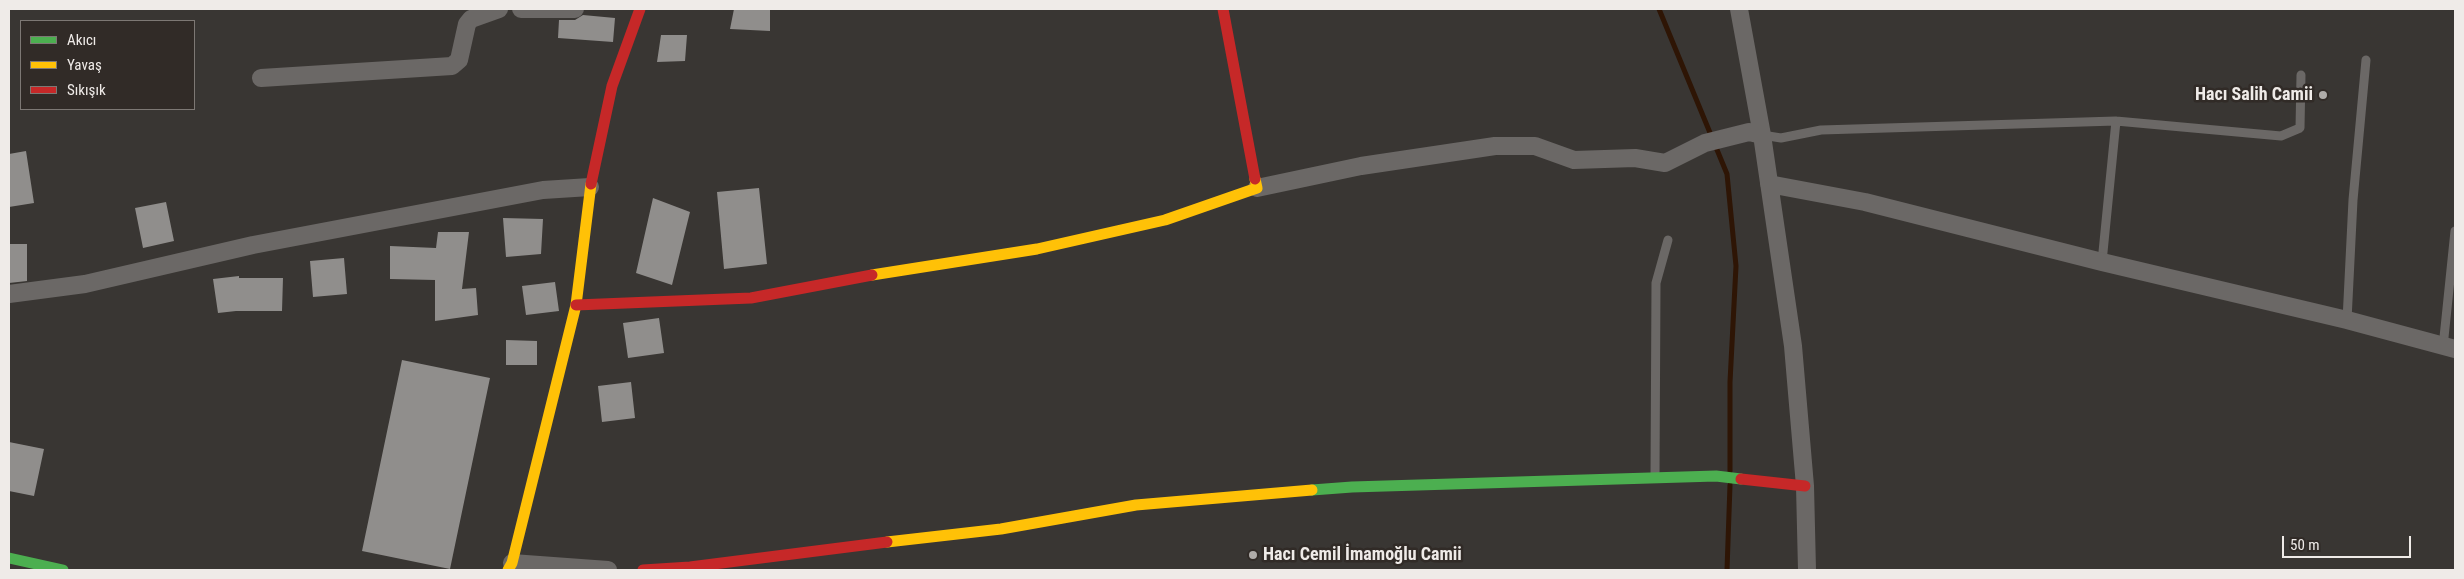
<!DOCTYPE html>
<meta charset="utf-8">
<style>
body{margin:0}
#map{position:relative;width:2464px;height:579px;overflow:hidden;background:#393633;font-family:"Roboto Condensed",sans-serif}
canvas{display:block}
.frame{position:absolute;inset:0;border:10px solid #efebe8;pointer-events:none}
.legend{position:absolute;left:20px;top:20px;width:175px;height:90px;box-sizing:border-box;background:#312b27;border:1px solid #7d7874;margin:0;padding:6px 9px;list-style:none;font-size:15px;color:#efebe8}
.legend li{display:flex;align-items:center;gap:10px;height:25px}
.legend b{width:25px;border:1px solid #7d7874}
.scale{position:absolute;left:2282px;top:536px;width:129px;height:22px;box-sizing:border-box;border:2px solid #efebe8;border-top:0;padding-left:6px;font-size:15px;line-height:18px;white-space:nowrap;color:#efebe8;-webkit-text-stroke:4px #312b27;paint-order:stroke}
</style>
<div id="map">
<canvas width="2464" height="579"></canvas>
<div class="frame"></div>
<ul class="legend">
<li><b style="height:6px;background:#4caf50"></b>Akıcı</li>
<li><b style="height:6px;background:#ffc107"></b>Yavaş</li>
<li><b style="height:6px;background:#c62828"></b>Sıkışık</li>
</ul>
<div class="scale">50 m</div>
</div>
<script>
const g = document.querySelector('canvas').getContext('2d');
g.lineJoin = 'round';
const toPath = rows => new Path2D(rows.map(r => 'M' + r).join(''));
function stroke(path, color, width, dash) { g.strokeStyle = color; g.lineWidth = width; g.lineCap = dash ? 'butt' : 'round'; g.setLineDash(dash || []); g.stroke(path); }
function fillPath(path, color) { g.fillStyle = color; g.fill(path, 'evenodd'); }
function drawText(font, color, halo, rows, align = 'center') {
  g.font = font + ' "Roboto Condensed",sans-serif'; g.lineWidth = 5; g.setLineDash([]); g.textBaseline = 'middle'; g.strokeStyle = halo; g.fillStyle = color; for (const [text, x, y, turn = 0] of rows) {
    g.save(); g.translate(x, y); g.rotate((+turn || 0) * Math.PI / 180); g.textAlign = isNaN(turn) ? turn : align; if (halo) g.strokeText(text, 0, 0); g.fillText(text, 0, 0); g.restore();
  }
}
stroke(toPath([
 [1659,9,1727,174,1736,266,1730,382,1730,471],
 [1727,570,1730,485]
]), '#2e1505', 5);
fillPath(toPath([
 [734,9,770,9,770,31,730,29],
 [583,15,615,18,613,42,558,38,559,20,575,20],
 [661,35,687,35,685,61,657,62],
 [26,151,34,203,9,207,9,154],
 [759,188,767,264,724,269,717,192],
 [653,198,690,212,672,285,636,273],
 [166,202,174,241,143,248,135,208],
 [503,218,543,219,541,254,506,257],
 [438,232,469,232,462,289,476,288,478,315,435,321,435,280,390,279,390,246,436,248],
 [9,244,27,244,27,281,9,283],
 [344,258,347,294,313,297,310,261],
 [239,276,239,278,283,278,282,311,236,311,218,313,213,279],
 [555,282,559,311,526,315,522,286],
 [659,318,664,353,628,358,623,323],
 [506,340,537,341,537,365,506,365],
 [402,360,490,378,450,569,362,551],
 [631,382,635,418,602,422,598,386],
 [9,442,44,449,34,496,9,491]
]), '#908e8c');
stroke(toPath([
 [1762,135,1781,138,1821,130,2116,121,2281,136,2300,128,2301,75],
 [2102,262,2116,121],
 [2347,320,2353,200,2366,60],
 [2443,347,2455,231],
 [1655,476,1656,283,1668,240]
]), '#6b6866', 9);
stroke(toPath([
 [521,9,575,9],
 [1739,9,1762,135,1793,346,1805,486,1807,570],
 [261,78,452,66,459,60,467,24,471,19,499,9],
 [1769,184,1865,202,2102,262,2347,320,2455,349],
 [1257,188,1361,166,1495,146,1535,146,1574,160,1635,158,1665,163,1705,143,1749,132,1762,135],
 [9,294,85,284,253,245,543,190,590,187],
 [512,563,608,570]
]), '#6b6866', 18);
stroke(toPath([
 [1312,490,1352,487,1716,476,1741,479],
 [9,558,63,570]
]), '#4caf50', 11);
stroke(toPath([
 [872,275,1037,249,1165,220,1257,188,1255,179],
 [887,542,1001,529,1136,505,1312,490],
 [508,570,512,563,576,305,591,184]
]), '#ffc107', 11);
stroke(toPath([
 [1223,9,1255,179],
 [591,184,612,86,640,9],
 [576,305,751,298,872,275],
 [1741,479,1805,486],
 [643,570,690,567,887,542]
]), '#c62828', 11);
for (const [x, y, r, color] of [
 [2323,95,5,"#afaca9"],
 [1253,555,5,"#afaca9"]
]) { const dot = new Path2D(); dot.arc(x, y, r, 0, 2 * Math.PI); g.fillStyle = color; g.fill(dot); stroke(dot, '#312b27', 2); }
drawText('bold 18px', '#efebe8', '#312b27', [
 ["Hacı Salih Camii",2313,95],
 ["Hacı Cemil İmamoğlu Camii",1263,555,"left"]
], 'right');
</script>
